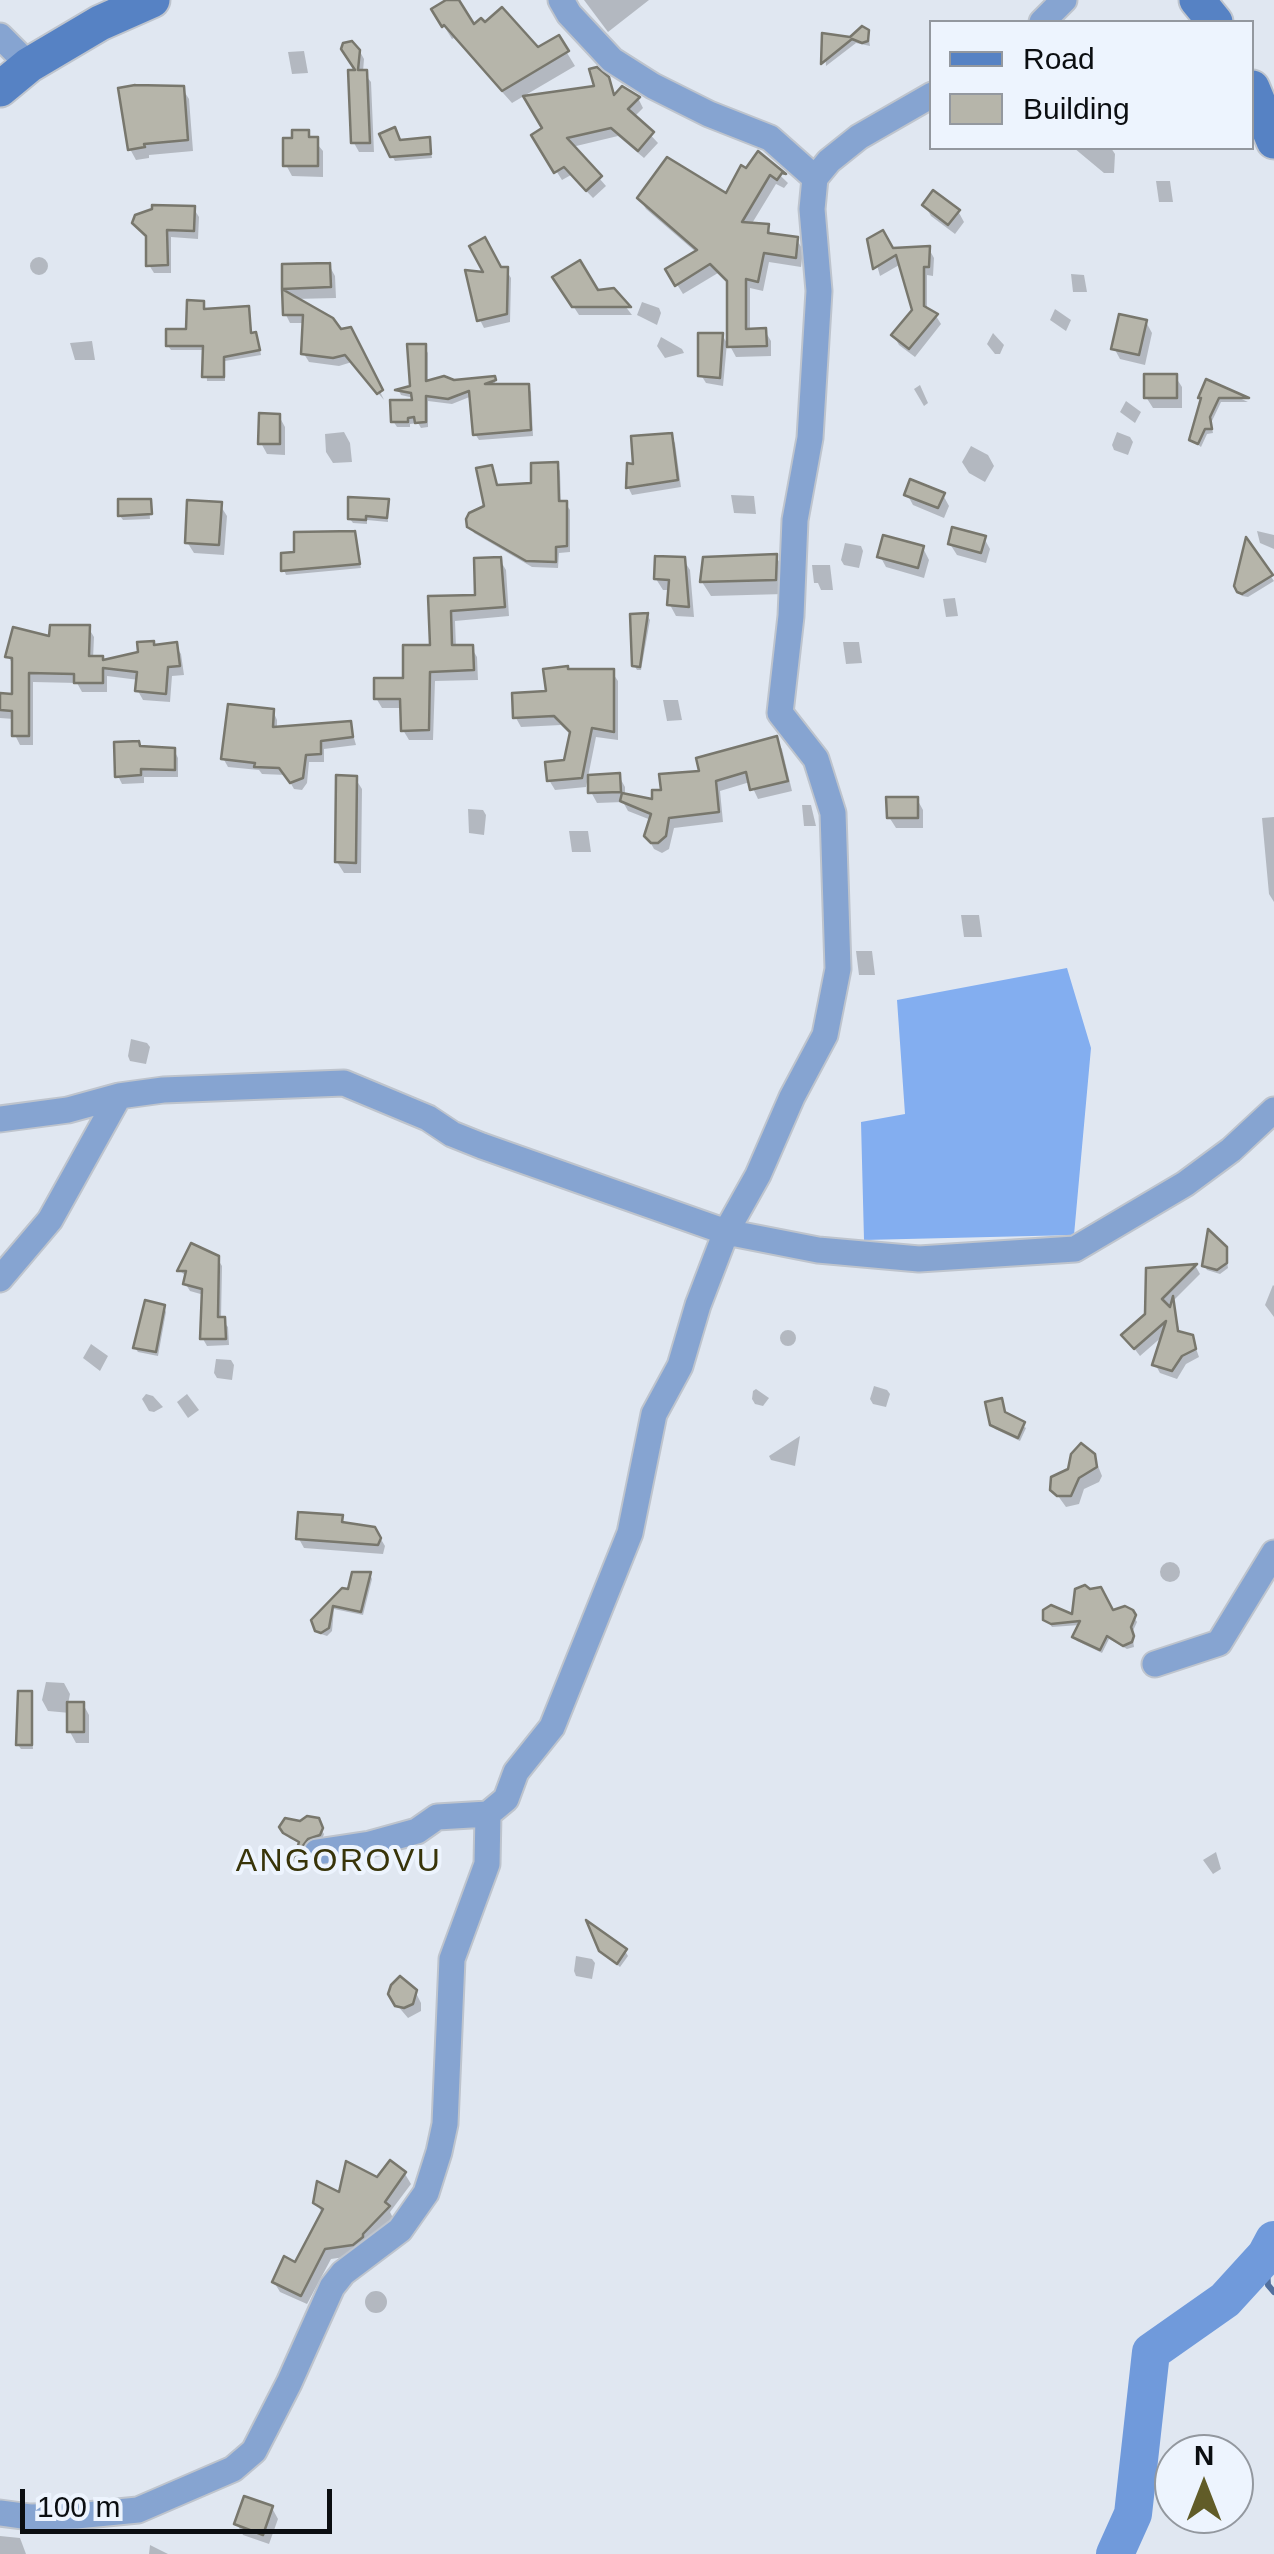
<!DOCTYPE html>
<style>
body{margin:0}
#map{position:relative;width:1274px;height:2554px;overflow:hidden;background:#e0e7f1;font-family:Arial,sans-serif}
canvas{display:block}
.legend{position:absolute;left:929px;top:20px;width:325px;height:130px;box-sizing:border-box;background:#edf4fe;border:2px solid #93989f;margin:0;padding:12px 18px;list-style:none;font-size:30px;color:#0b0e11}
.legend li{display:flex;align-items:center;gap:20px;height:50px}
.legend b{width:50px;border:2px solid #93989f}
.north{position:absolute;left:1154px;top:2434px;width:100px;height:100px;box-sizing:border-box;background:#edf4fe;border:2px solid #93989f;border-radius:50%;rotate:0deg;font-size:28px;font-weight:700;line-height:40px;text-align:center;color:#0b0e11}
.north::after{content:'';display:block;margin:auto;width:35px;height:45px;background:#615c28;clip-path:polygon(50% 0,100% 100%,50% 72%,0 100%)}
.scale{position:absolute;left:20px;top:2489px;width:312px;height:45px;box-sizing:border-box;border:5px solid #0b0e11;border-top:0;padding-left:12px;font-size:30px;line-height:35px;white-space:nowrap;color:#0b0e11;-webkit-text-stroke:8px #edf4fe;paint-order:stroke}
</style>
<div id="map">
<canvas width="1274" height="2554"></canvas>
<ul class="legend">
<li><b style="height:12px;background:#5682c4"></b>Road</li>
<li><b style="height:28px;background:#b6b5aa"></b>Building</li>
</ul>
<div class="north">N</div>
<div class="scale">100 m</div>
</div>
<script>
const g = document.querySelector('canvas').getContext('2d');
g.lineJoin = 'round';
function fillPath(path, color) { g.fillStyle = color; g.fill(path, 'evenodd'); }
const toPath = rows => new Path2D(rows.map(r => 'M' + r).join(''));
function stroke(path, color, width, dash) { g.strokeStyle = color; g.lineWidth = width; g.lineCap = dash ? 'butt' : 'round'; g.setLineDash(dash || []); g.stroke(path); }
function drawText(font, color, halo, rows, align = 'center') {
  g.font = font + ' Arial,sans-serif'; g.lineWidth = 8; g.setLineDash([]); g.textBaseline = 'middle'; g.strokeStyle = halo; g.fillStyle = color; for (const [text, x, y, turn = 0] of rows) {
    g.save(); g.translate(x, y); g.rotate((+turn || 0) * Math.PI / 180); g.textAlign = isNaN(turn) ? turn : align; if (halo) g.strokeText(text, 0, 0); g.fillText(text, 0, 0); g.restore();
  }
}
fillPath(toPath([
 [1067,968,1091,1048,1074,1235,864,1240,861,1122,905,1114,897,1000]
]), '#83aef0');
fillPath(toPath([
 [451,0,456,0,473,28,538,51,558,38,575,66,512,103,454,38,452,39,434,10],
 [584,0,649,0,608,32],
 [868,32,870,46,856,43,826,66,824,35,851,39],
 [358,48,364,59,363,72,371,82,374,152,359,152,354,143,358,72,344,50],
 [304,51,308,73,292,74,288,52],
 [607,79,615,97,638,98,643,108,634,117,658,143,644,158,618,136,572,147,606,186,593,198,571,175,562,180,534,136],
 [182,88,189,99,193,151,149,155,149,158,136,160,130,149],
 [308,133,323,151,323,177,292,176,286,165],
 [429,139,432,158,395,161,392,156,400,142],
 [1074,148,1111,148,1115,154,1114,173,1104,173],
 [758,154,788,183,784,188,776,184,751,225,767,227,773,236,797,240,803,250,801,267,769,262,763,291,750,288,750,331,765,331,771,341,771,356,736,357,730,346,730,285,718,273,683,294,668,270,697,253,646,209,640,199,726,196],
 [1156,181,1170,181,1173,202,1159,202],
 [925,205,958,211,964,222,955,234,931,216],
 [194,209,199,217,198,239,171,237,171,273,154,273,149,265,148,240,135,223],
 [870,240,892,250,929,249,934,258,933,276,927,275,927,311,936,316,941,324,915,357,899,345,894,336,915,310,901,264,880,276],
 '30 266a9 9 0 1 1 18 0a9 9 0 1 1-18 0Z',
 [329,265,335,276,336,298,295,299,340,332,355,339,384,400,352,362,339,366,309,362,304,354,305,323,290,323,286,315,290,296,285,288],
 [500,270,506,270,511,278,510,322,484,328,480,320,488,275],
 [1071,274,1084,275,1087,292,1073,292],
 [555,278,597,293,613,290,632,315,579,315],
 [642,302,659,308,661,313,657,325,637,315],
 [203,303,205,311,248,309,250,313,252,336,258,340,261,355,225,361,225,381,207,381,205,350,171,350,168,346,188,332],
 [1055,309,1071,320,1066,331,1050,320],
 [1146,322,1152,333,1145,365,1120,359,1114,348],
 [993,333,1004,345,1000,354,995,354,987,344],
 [722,335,727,343,723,386,706,383,701,375],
 [661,337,682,349,684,353,665,358,657,346],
 [92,341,95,360,75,360,70,343],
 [424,346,428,353,428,383,493,378,497,387,528,386,531,392,533,436,479,440,475,434,472,396,452,404,428,401,428,427,421,428,418,423,410,424,410,427,397,427,393,421,415,403,414,398,401,395,399,391,413,387],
 [1175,376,1182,387,1182,408,1153,408,1146,397],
 [1207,383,1248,402,1221,402,1211,423,1213,433,1207,434,1201,447,1192,440],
 [920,385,928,403,924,406,914,389],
 [1126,401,1141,412,1135,423,1120,412],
 [279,416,285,427,285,455,267,454,261,443],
 [344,432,350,443,352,462,333,463,326,452,325,434],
 [1117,432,1130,437,1133,442,1128,455,1114,450,1112,445],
 [671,436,675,443,681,487,632,495,628,487,636,466],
 [971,446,988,455,994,466,985,482,969,473,962,462],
 [557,465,560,471,561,504,566,504,570,510,570,552,559,553,558,568,532,567,474,533,470,526,487,507,491,467,498,488,533,486],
 [907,494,943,495,949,506,944,518,913,505],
 [731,495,754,496,756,514,734,513],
 [387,502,388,522,367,520,367,524,353,523,350,519],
 [149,503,150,519,123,520,120,516],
 [220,505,227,516,224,555,194,553,187,542],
 [1257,531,1274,535,1274,549,1260,543],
 [354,534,361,568,286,575,284,570],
 [984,538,990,549,986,563,957,555,950,544],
 [845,543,861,546,863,551,859,568,844,565,841,560],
 [1247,543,1274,581,1248,597,1242,596,1237,585],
 [923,548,929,560,924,578,886,567,880,556],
 [776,556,784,571,784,594,711,596,702,582],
 [683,559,690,570,694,617,676,616,670,605,671,590,663,590,656,579],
 [500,560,506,570,509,616,455,621,456,648,471,647,477,657,478,680,435,681,433,740,409,740,403,730,403,708,382,708,376,698,405,681,432,647,431,598,477,597],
 [812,565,830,565,833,590,821,590,818,583,814,583],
 [955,598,958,616,946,617,943,599],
 [647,615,650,620,641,670,637,670,634,665],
 [88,627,94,637,93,659,104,663,175,645,181,654,184,675,172,676,170,702,143,700,138,691,139,680,107,676,107,692,82,692,77,683,33,682,33,745,20,745,15,735,14,719,0,718,0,695,14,697,14,667,8,656],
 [843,642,859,642,862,663,846,664],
 [612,672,618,681,618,740,596,737,586,787,555,790,549,780,566,762,571,735,561,725,521,727,516,718,548,694],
 [663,700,678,700,682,720,667,721],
 [273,711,277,720,277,729,350,724,356,745,324,749,324,762,309,762,307,783,302,790,294,789,286,775,262,774,259,770,228,767,223,758],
 [776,739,782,749,792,791,758,799,750,782,720,791,723,822,674,828,669,849,662,853,654,849,648,838,651,820,628,811,623,802,597,803,591,792,619,776,625,787,625,796,655,802,703,773],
 [141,749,174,750,178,758,178,777,144,777,144,783,122,784,118,776],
 [355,778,362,789,361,873,344,873,337,862],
 [917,799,923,810,923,828,896,828,889,817],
 [802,805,811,805,816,826,804,826],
 [468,809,483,810,486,815,484,835,469,833],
 [1274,817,1274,902,1269,894,1262,818],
 [569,831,588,831,591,852,572,852],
 [961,915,979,915,982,937,964,937],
 [856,951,872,951,875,975,859,975],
 [131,1039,147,1043,150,1047,146,1064,130,1061,128,1056],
 [1225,1249,1228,1268,1220,1274,1207,1270,1204,1265],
 [217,1258,222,1266,221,1319,228,1327,229,1345,207,1346,203,1339,204,1295,190,1291,185,1283,187,1277,180,1271],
 [1196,1267,1200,1274,1173,1301,1180,1335,1193,1340,1199,1357,1186,1364,1177,1379,1160,1373,1155,1364,1164,1335,1140,1356,1124,1335,1148,1315,1149,1270],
 [1273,1285,1274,1286,1274,1317,1265,1305],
 [146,1303,164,1307,166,1312,158,1356,138,1352,135,1348],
 '780 1338a8 8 0 1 1 16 0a8 8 0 1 1-16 0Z',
 [91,1344,108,1356,100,1371,83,1358],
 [216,1359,231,1360,234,1365,232,1380,217,1378,214,1373],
 [874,1386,887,1390,890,1394,886,1407,873,1404,870,1399],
 [756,1389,769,1398,763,1406,755,1404,752,1399,753,1391],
 [146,1394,153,1396,163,1407,154,1412,149,1411,142,1399],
 [187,1394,199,1410,188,1418,177,1402],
 [1001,1401,1006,1415,1026,1428,1020,1441,995,1429,992,1424],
 [800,1436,795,1466,771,1460,769,1456],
 [1094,1456,1102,1476,1099,1482,1084,1489,1079,1504,1066,1507,1053,1489],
 [341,1517,346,1525,379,1536,385,1546,383,1554,304,1548,299,1539],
 '1160 1572a10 10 0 1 1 20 0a10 10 0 1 1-20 0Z',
 [370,1574,372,1579,363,1615,334,1609,332,1631,327,1636,318,1633,315,1618],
 [1112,1613,1134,1617,1137,1622,1132,1633,1134,1647,1127,1649,1109,1639,1102,1653,1077,1641,1074,1637,1080,1625,1052,1627,1048,1621],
 [46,1682,64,1683,70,1694,68,1704,83,1704,89,1715,89,1743,76,1743,70,1732,70,1713,48,1711,42,1700],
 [30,1694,33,1749,21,1749,18,1745],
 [314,1819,324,1834,322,1840,310,1843,303,1853,302,1862,308,1872,298,1869,295,1864,301,1844,289,1838,282,1826],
 [1216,1852,1221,1869,1213,1874,1203,1860],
 [601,1950,625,1951,628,1956,620,1967],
 [576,1956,592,1959,595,1963,592,1979,576,1976,574,1971],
 [415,1991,421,2003,421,2011,408,2018,391,1998],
 [405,2174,411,2184,390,2212,393,2218,359,2255,331,2259,307,2304,280,2292,274,2282,297,2265,323,2215,316,2202],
 '365 2302a11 11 0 1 1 22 0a11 11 0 1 1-22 0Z',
 [272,2508,278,2519,269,2544,243,2535,237,2524],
 [0,2536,20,2538,26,2554,0,2554],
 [150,2545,168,2554,149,2554]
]), '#0003');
stroke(toPath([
 [1266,2255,1268,2285,1274,2292]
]), '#52709e', 6);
stroke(toPath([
 [1115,2554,1133,2514,1151,2352,1225,2300,1266,2255,1274,2240]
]), '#709adb', 38);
const building = toPath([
 [446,0,459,0,474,24,481,18,485,22,502,7,538,47,559,35,569,51,502,91,444,25,442,27,431,9,446,0],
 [862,26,869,30,868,41,862,43,852,39,821,64,822,33,850,37,862,26],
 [352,41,360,50,358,70,367,70,370,143,351,143,348,70,355,70,341,49,343,43,352,41],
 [597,67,609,77,614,95,622,86,640,97,628,109,654,132,638,151,611,128,567,138,602,176,586,191,564,167,554,173,531,135,542,128,523,96,594,86,589,69,597,67],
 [135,85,184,86,188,140,144,144,145,147,128,150,118,88,135,85],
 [395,127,400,140,430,137,431,154,390,157,379,134,395,127],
 [292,130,309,130,309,137,318,137,318,166,283,166,283,138,292,138,292,130],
 [758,151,786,174,782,173,777,180,770,175,742,222,769,224,768,233,798,237,796,258,764,253,758,282,746,279,746,329,766,328,767,346,727,347,727,281,710,264,675,286,665,269,697,250,637,198,667,157,726,193,741,165,746,168,758,151],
 [933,190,960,210,948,225,922,205,933,190],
 [152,205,195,206,194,231,167,230,168,265,146,266,146,236,132,223,135,215,152,209,152,205],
 [883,230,893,248,930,246,929,267,924,267,924,306,938,314,909,349,891,335,912,310,896,255,873,269,867,239,883,230],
 [485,237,501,267,508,267,507,314,477,321,465,270,483,272,469,246,485,237],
 [580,260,598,290,614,288,631,307,572,307,552,277,580,260],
 [330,263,331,287,282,289,282,264,330,263],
 [282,289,333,318,341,329,351,327,383,390,377,394,345,355,333,358,301,354,303,315,283,315,282,289],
 [187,300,204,301,204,309,249,306,251,333,256,332,260,350,224,357,224,377,202,377,203,346,166,346,166,329,186,329,187,300],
 [1119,314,1147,320,1139,355,1111,349,1119,314],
 [698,333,723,333,720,378,698,376,698,333],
 [407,344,426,344,426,381,444,376,454,380,495,376,496,380,485,384,529,384,531,430,473,435,469,391,448,399,426,396,426,422,415,423,414,417,408,418,408,422,391,422,390,400,412,400,411,393,395,390,410,386,407,344],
 [1144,374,1177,374,1177,398,1144,398,1144,374],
 [1206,379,1249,398,1219,398,1210,417,1212,429,1205,429,1198,444,1189,440,1201,398,1198,398,1206,379],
 [259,413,280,414,280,444,258,444,259,413],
 [672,433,678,480,626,488,627,463,633,464,631,436,672,433],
 [558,462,559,501,567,501,567,546,556,547,556,562,526,561,467,527,466,519,469,513,484,506,476,468,492,465,497,485,531,483,531,463,558,462],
 [910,479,945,493,938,508,904,495,910,479],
 [348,497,389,499,387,518,366,516,366,520,348,519,348,497],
 [118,499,151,499,152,514,118,516,118,499],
 [187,500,222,502,219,545,185,543,187,500],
 [952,527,986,536,981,553,948,544,952,527],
 [355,531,360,564,281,571,281,553,294,552,294,532,355,531],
 [883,535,924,546,918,568,877,557,883,535],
 [1246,537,1273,575,1242,594,1237,592,1234,586,1246,537],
 [777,554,776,580,700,582,703,557,777,554],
 [655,556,685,557,689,607,667,605,669,580,654,579,655,556],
 [501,557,505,607,451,611,452,645,473,645,474,670,430,672,429,730,401,731,400,699,374,699,374,678,403,678,403,645,430,645,428,596,475,595,474,558,501,557],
 [648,613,640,667,632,666,630,614,648,613],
 [50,625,90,625,89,656,103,656,103,660,138,652,137,642,154,641,154,645,177,642,180,666,168,667,166,694,135,691,137,672,103,668,103,683,74,683,74,674,29,673,29,736,12,736,12,711,0,710,0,693,12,694,12,658,5,657,13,627,49,636,50,625],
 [568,666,568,669,614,669,614,732,592,728,582,778,547,781,545,762,564,760,570,732,554,716,513,718,512,693,546,691,543,669,568,666],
 [228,704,274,709,273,727,351,721,353,737,321,741,321,754,306,755,303,778,290,783,279,768,254,767,255,763,221,759,228,704],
 [777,736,788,781,750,790,746,772,716,781,719,812,669,818,666,836,658,843,651,843,644,836,651,814,620,801,622,793,652,799,652,790,661,790,659,774,699,771,696,758,777,736],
 [139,741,140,746,175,748,175,770,141,769,141,775,115,777,114,742,139,741],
 [620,773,621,792,588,793,588,775,620,773],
 [336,775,357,776,356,863,335,862,336,775],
 [886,797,918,797,918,818,887,818,886,797],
 [1208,1229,1227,1247,1227,1263,1217,1270,1202,1266,1208,1229],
 [191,1243,219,1256,218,1317,225,1317,226,1339,200,1339,202,1289,183,1284,186,1271,177,1271,191,1243],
 [1197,1264,1162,1299,1170,1307,1173,1296,1178,1331,1193,1335,1196,1349,1182,1356,1172,1371,1152,1365,1166,1321,1134,1349,1121,1335,1145,1314,1146,1268,1197,1264],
 [145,1300,165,1305,156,1352,133,1348,145,1300],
 [1002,1398,1005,1412,1025,1422,1018,1438,990,1425,985,1402,1002,1398],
 [1081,1443,1095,1454,1097,1467,1079,1478,1071,1496,1057,1496,1050,1490,1051,1477,1068,1469,1071,1454,1081,1443],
 [298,1512,343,1515,342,1522,375,1527,381,1538,378,1545,296,1539,298,1512],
 [352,1572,371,1572,361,1612,333,1606,329,1628,321,1633,315,1631,311,1620,342,1588,348,1589,352,1572],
 [1085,1585,1090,1589,1101,1587,1113,1610,1125,1606,1133,1610,1136,1615,1131,1627,1134,1636,1132,1642,1123,1646,1107,1636,1100,1650,1072,1637,1080,1621,1051,1624,1043,1620,1043,1610,1051,1605,1072,1614,1075,1589,1085,1585],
 [18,1691,32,1691,32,1745,16,1745,18,1691],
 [67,1702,84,1702,84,1732,67,1732,67,1702],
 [307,1816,319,1818,323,1828,320,1835,308,1839,302,1847,301,1855,309,1869,292,1865,299,1842,283,1833,279,1827,285,1818,300,1821,307,1816],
 [586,1920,627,1949,617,1964,599,1951,586,1920],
 [400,1976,417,1990,413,2004,404,2008,395,2006,388,1994,391,1985,400,1976],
 [390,2160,406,2172,385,2202,390,2206,363,2234,363,2237,353,2245,325,2249,301,2296,272,2282,284,2256,295,2262,323,2209,313,2203,317,2181,339,2192,346,2161,377,2177,390,2160],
 [244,2496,273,2506,263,2535,234,2524,244,2496]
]);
fillPath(building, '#b6b5aa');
stroke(building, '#78776d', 2.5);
const street = toPath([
 [561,0,569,14,612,60,653,86,709,114,770,138,815,178],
 [1042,22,1064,0],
 [0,36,29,65],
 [0,1119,68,1110,119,1096,163,1090,344,1083,428,1118,452,1134,482,1146,726,1232,818,1250,919,1259,1075,1249,1185,1184,1231,1150,1274,1110],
 [0,1279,50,1220,119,1096],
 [1155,1664,1219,1643,1274,1553],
 [317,1852,370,1844,417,1831,437,1817,488,1814,506,1799,516,1772,552,1727,630,1533,654,1414,680,1366,698,1305,726,1232,758,1175,792,1097,825,1035,838,969,833,813,816,759,780,713,791,616,795,520,810,438,819,291,812,209,815,178,829,161,859,137,932,95],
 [0,2513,30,2517,76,2516,138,2510,233,2469,254,2451,289,2383,332,2287,343,2273,400,2230,426,2193,439,2152,445,2124,452,1959,487,1864,488,1814]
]);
const secondary = toPath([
 [1197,0,1215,22],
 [1252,88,1274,141],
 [0,89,29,65,100,23,152,0]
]);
stroke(street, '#bec4cd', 29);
stroke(secondary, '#bec4cd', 39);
stroke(street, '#86a4d1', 25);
stroke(secondary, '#5682c4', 35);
g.letterSpacing = '2.5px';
drawText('32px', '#383409', '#edf4fe', [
 ["ANGOROVU",339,1862]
]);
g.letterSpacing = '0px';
</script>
